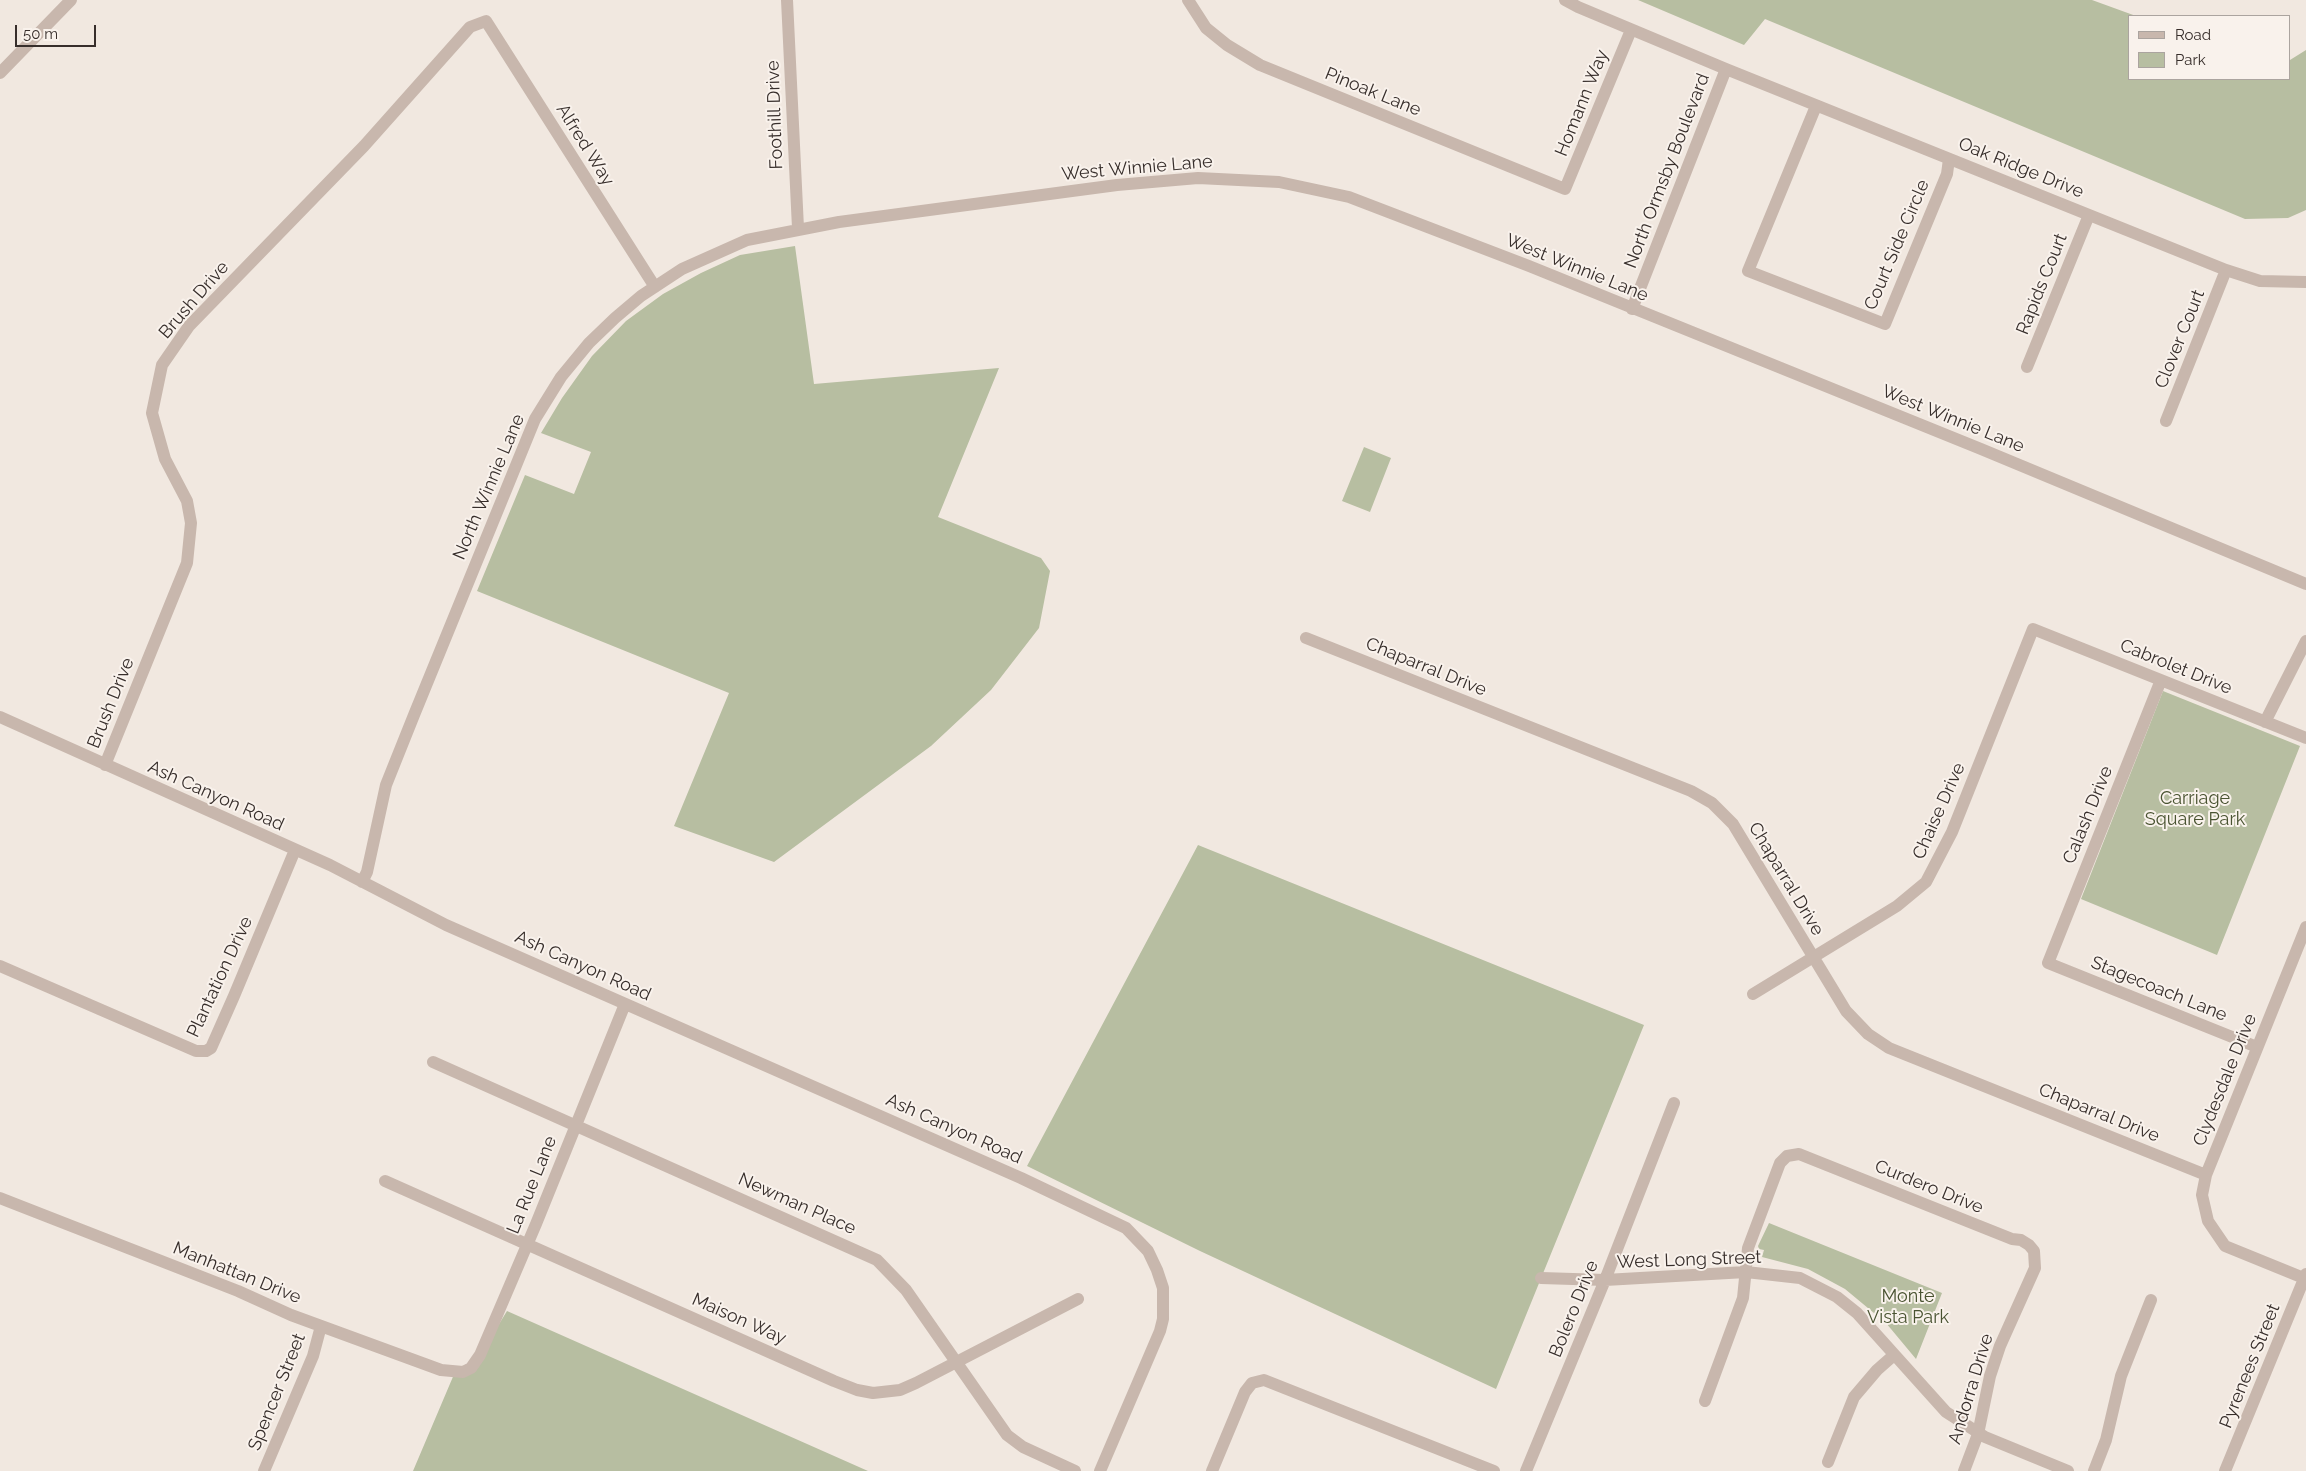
<!DOCTYPE html>
<style>
body{margin:0}
#map{position:relative;width:2306px;height:1471px;overflow:hidden;background:#f1e8e0;font-family:Raleway,sans-serif}
canvas{display:block}
.legend{position:absolute;left:2128px;top:15px;width:162px;height:65px;box-sizing:border-box;background:#f9f2ec;border:1px solid #aba49f;margin:0;padding:6px 9px;list-style:none;font-size:15px;color:#372e2b}
.legend li{display:flex;align-items:center;gap:10px;height:25px}
.legend b{width:25px;border:1px solid #aba49f}
.scale{position:absolute;left:15px;top:25px;width:81px;height:22px;box-sizing:border-box;border:2px solid #372e2b;border-top:0;padding-left:6px;font-size:15px;line-height:18px;white-space:nowrap;color:#372e2b;-webkit-text-stroke:4px #f9f2ec;paint-order:stroke}
</style>
<div id="map">
<canvas width="2306" height="1471"></canvas>
<ul class="legend">
<li><b style="height:6px;background:#c8b7ad"></b>Road</li>
<li><b style="height:14px;background:#b7bea1"></b>Park</li>
</ul>
<div class="scale">50 m</div>
</div>
<script>
const g = document.querySelector('canvas').getContext('2d');
g.lineJoin = 'round';
function fillPath(path, color) { g.fillStyle = color; g.fill(path, 'evenodd'); }
const toPath = rows => new Path2D(rows.map(r => 'M' + r).join(''));
function stroke(path, color, width, dash) { g.strokeStyle = color; g.lineWidth = width; g.lineCap = dash ? 'butt' : 'round'; g.setLineDash(dash || []); g.stroke(path); }
function drawText(font, color, halo, rows, align = 'center') {
  g.font = font + ' Raleway,sans-serif'; g.lineWidth = 4; g.setLineDash([]); g.textBaseline = 'middle'; g.strokeStyle = halo; g.fillStyle = color; for (const [text, x, y, turn = 0] of rows) {
    g.save(); g.translate(x, y); g.rotate((+turn || 0) * Math.PI / 180); g.textAlign = isNaN(turn) ? turn : align; if (halo) g.strokeText(text, 0, 0); g.fillText(text, 0, 0); g.restore();
  }
}
fillPath(toPath([
 [1638,0,2092,0,2136,16,2130,16,2130,79,2290,79,2290,60,2306,50,2306,210,2288,218,2245,219,1765,19,1744,45],
 [795,246,814,384,999,368,938,517,1041,558,1050,571,1039,628,991,690,931,746,774,862,674,826,729,693,477,591,525,475,574,494,591,452,541,433,562,398,592,356,626,321,663,294,701,273,740,255],
 [1364,447,1391,458,1370,512,1342,501],
 [2163,691,2300,746,2217,955,2081,899],
 [1198,845,1644,1025,1496,1389,1200,1251,1027,1166],
 [1769,1223,1942,1293,1916,1359,1886,1323,1845,1289,1808,1269,1762,1257,1764,1250,1759,1249,1758,1246],
 [507,1311,868,1471,413,1471,455,1372,480,1355]
]), '#b7bea1');
stroke(toPath([
 [787,0,798,228],
 [1188,0,1206,28,1227,45,1260,65,1565,189,1631,30],
 [1565,0,1578,7,1726,69,2226,270,2260,281,2306,282],
 [0,73,71,0],
 [1816,106,1748,271,1885,324,1947,174,1949,159],
 [1632,309,1726,69],
 [2027,367,2089,215],
 [2166,421,2226,270],
 [1306,638,1691,791,1712,803,1733,824,1846,1011,1868,1034,1889,1048,2206,1175],
 [2161,680,2048,963,2257,1047],
 [0,717,330,865,446,925,1021,1178,1126,1228,1148,1251,1157,1270,1163,1288,1163,1319,1160,1331,1100,1471],
 [2265,722,2306,641],
 [105,765,187,563,191,523,187,501,165,459,152,413,162,365,189,326,364,146,470,27,486,21,655,287],
 [362,882,367,872,386,785,414,715,535,419,561,377,589,343,615,318,641,296,682,269,747,240,839,222,1117,185,1198,178,1279,182,1349,197,1529,266,1981,449,2306,584],
 [2306,927,2206,1175,2202,1195,2208,1221,2225,1246,2306,1279],
 [0,966,196,1051,206,1051,211,1048,234,996,295,850],
 [1753,994,1897,906,1926,882,1952,832,2033,629,2306,738],
 [433,1062,877,1260,906,1290,1007,1435,1023,1447,1075,1471],
 [385,1181,834,1381,857,1390,873,1393,900,1390,916,1383,1078,1299],
 [0,1198,238,1291,291,1315,441,1370,463,1372,471,1368,480,1355,536,1224,625,1004],
 [1541,1278,1605,1280,1746,1272,1800,1278,1837,1297,1857,1313,1946,1412,1985,1437,2068,1471],
 [1705,1401,1743,1298,1748,1248,1780,1163,1787,1156,1799,1154,2012,1239,2021,1240,2029,1245,2034,1251,2035,1268,2000,1346,1990,1376,1978,1434,1964,1471],
 [1828,1462,1854,1397,1877,1370,1894,1355],
 [264,1471,313,1356,321,1326],
 [1212,1471,1245,1392,1252,1383,1264,1380,1494,1471],
 [1526,1471,1605,1280,1674,1103],
 [2094,1471,2106,1440,2121,1376,2151,1300],
 [2225,1471,2306,1274]
]), '#c8b7ad', 12);
drawText('18px', '#372e2b', '#f9f2ec', [
 ["Pinoak Lane",1373,92,22],
 ["Homann Way",1582,103,-68],
 ["Foothill Drive",775,115,-92],
 ["Alfred Way",585,145,58],
 ["West Winnie Lane",1137,168,-5],
 ["Oak Ridge Drive",2021,168,22],
 ["North Ormsby Boulevard",1667,171,-69],
 ["Court Side Circle",1897,245,-67],
 ["West Winnie Lane",1577,268,22],
 ["Rapids Court",2042,284,-68],
 ["Brush Drive",194,300,-49],
 ["Clover Court",2180,339,-68],
 ["West Winnie Lane",1953,419,22],
 ["North Winnie Lane",489,487,-67],
 ["Chaparral Drive",1426,667,22],
 ["Cabrolet Drive",2176,667,22],
 ["Brush Drive",111,703,-68],
 ["Ash Canyon Road",216,796,24],
 ["Chaise Drive",1939,811,-66],
 ["Calash Drive",2088,815,-68],
 ["Chaparral Drive",1786,879,59],
 ["Ash Canyon Road",583,966,24],
 ["Plantation Drive",220,977,-65],
 ["Stagecoach Lane",2159,989,22],
 ["Clydesdale Drive",2225,1080,-68],
 ["Chaparral Drive",2099,1113,22],
 ["Ash Canyon Road",954,1129,24],
 ["La Rue Lane",532,1185,-68],
 ["Curdero Drive",1929,1187,22],
 ["Newman Place",797,1204,24],
 ["West Long Street",1689,1260,-2],
 ["Manhattan Drive",237,1273,22],
 ["Bolero Drive",1574,1309,-68],
 ["Maison Way",739,1319,24],
 ["Pyrenees Street",2250,1366,-68],
 ["Andorra Drive",1971,1389,-73],
 ["Spencer Street",277,1392,-68]
]);
drawText('18px', '#495331', '#f9f2ec', [
 ["Carriage",2195,799],
 ["Square Park",2195,820],
 ["Monte",1908,1297],
 ["Vista Park",1908,1318]
]);
</script>
